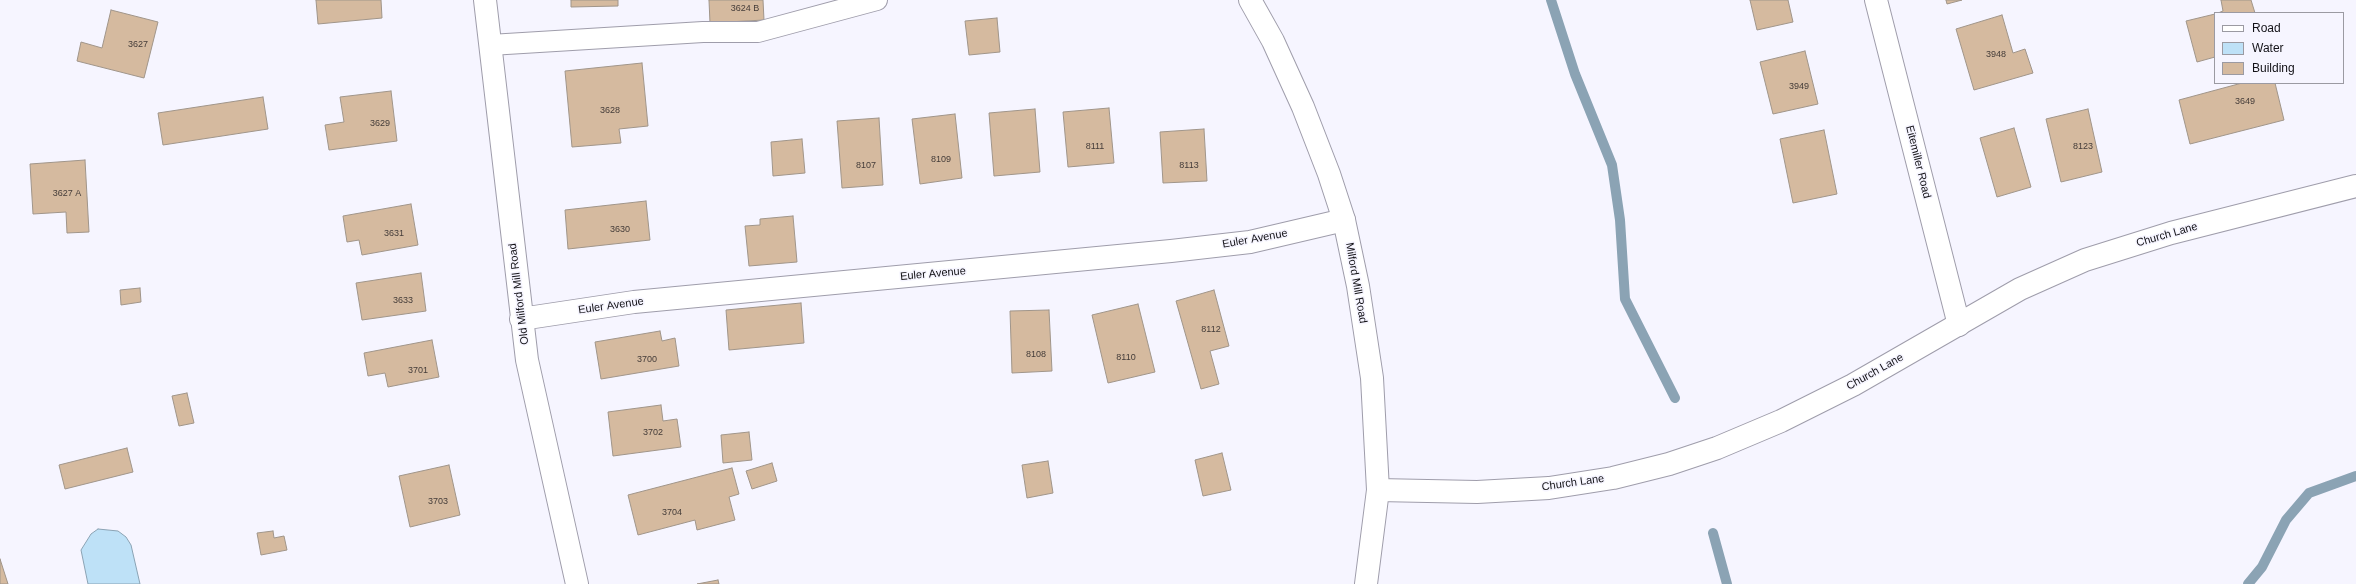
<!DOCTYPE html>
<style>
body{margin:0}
#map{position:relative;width:2356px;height:584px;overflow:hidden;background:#f6f5ff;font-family:Helvetica,sans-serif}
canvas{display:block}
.legend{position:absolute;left:2214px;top:12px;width:130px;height:72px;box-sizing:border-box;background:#f6f5ff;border:1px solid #9b9aa2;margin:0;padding:5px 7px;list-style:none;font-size:12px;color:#131217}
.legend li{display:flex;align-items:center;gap:8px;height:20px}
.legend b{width:20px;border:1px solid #9b9aa2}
</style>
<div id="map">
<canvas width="2356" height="584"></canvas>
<ul class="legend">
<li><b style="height:5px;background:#fff"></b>Road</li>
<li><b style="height:11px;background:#bee1f7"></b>Water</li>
<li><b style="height:11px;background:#d5ba9f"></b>Building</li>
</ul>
</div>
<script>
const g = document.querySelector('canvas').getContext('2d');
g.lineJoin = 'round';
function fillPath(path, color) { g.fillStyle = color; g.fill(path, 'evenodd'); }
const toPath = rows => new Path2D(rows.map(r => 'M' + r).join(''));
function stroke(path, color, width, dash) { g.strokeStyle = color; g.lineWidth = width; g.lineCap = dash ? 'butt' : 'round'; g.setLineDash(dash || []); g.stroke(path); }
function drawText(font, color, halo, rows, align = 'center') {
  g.font = font + ' Helvetica,sans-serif'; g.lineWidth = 3; g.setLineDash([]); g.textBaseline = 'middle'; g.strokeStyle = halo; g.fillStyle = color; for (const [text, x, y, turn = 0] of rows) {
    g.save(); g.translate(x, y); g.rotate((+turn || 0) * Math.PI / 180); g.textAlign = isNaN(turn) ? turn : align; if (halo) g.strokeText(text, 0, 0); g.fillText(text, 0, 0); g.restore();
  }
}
const water = toPath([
 [98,529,118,531,126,537,131,545,140,584,88,584,81,550,91,534,98,529]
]);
fillPath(water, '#bee1f7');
stroke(water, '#8ba3b4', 1);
stroke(toPath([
 [1551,0,1575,74,1612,165,1620,220,1625,299,1675,398],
 [1713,533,1727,584],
 [2248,584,2262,567,2286,520,2309,493,2356,476]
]), '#8ba3b4', 10);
const building = toPath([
 [316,0,381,0,382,18,318,24,316,0],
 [571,0,618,0,618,6,571,7,571,0],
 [709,0,763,0,764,20,710,23,709,0],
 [1750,0,1788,0,1793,22,1757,30,1750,0],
 [1946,0,1962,0,1947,4,1946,0],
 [2221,0,2251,0,2255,13,2218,13,2223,11,2221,0],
 [111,10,158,22,144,78,77,61,81,42,102,48,111,10],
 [2215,14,2215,57,2197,62,2186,21,2215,14],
 [2002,15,2013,53,2025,49,2033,73,1974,90,1956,29,2002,15],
 [997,18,1000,52,969,55,965,21,997,18],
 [1805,51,1818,104,1773,114,1760,62,1805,51],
 [642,63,648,126,619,129,621,143,572,147,565,71,642,63],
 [2242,83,2275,83,2284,120,2190,144,2179,100,2242,83],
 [391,91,397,141,329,150,325,125,344,122,340,97,391,91],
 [263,97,268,129,163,145,158,113,263,97],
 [1109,108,1114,163,1068,167,1063,112,1109,108],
 [1035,109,1040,172,994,176,989,113,1035,109],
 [2088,109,2102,172,2061,182,2046,119,2088,109],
 [955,114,962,178,920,184,912,119,955,114],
 [879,118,883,185,842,188,837,121,879,118],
 [2014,128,2031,187,1997,197,1980,138,2014,128],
 [1204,129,1207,181,1163,183,1160,132,1204,129],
 [1824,130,1837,194,1793,203,1780,139,1824,130],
 [802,139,805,173,773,176,771,142,802,139],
 [85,160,89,232,67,233,66,212,33,214,30,164,85,160],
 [646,201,650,240,568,249,565,210,646,201],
 [411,204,418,245,362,255,359,240,347,242,343,216,411,204],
 [793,216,797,262,749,266,745,226,760,225,760,219,793,216],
 [421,273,426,311,362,320,356,283,421,273],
 [140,288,141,302,121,305,120,290,140,288],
 [1214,290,1229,346,1210,351,1219,384,1201,389,1176,301,1214,290],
 [801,303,804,343,729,350,726,310,801,303],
 [1138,304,1155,372,1108,383,1092,315,1138,304],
 [1049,310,1052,371,1012,373,1010,311,1049,310],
 [660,331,662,341,675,338,679,366,601,379,595,342,660,331],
 [432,340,439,377,388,387,385,373,368,376,364,353,432,340],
 [187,393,194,423,179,426,172,396,187,393],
 [661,405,663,421,677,419,681,447,613,456,608,412,661,405],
 [749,432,752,460,723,463,721,435,749,432],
 [127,448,133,472,65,489,59,465,127,448],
 [1222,453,1231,490,1203,496,1195,460,1222,453],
 [1048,461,1053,493,1027,498,1022,465,1048,461],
 [772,463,777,481,752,489,746,471,772,463],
 [449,465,460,515,410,527,399,476,449,465],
 [732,468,739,494,729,497,735,520,697,530,695,520,638,535,628,495,732,468],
 [273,531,274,538,284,536,287,550,261,555,257,533,273,531],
 [0,559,8,584,0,584,0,559],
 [718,580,719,584,697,584,718,580]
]);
fillPath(building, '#d5ba9f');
stroke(building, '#a0958a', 1);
const lane = toPath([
 [490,45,703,32,758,32,877,0]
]);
const street = toPath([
 [485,0,527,360,577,584],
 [1876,0,1959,325],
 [521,319,634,302,1171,251,1250,242,1344,220]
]);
const secondary = toPath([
 [1250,0,1273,41,1303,107,1329,174,1344,220,1358,286,1372,378,1378,490,1366,584],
 [1378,490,1477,492,1549,488,1613,478,1669,464,1717,448,1781,421,1853,385,2020,289,2085,260,2171,233,2356,186]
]);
stroke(lane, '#9f9dab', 22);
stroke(street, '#9f9dab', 24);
stroke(secondary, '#9f9dab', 24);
stroke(lane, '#fff', 20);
stroke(street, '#fff', 22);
stroke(secondary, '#fff', 22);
drawText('9px', '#443c39', null, [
 ["3624 B",745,9],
 ["3627",138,45],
 ["3948",1996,55],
 ["3949",1799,87],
 ["3649",2245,102],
 ["3628",610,111],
 ["3629",380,124],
 ["8111",1095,147],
 ["8123",2083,147],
 ["8109",941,160],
 ["8107",866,166],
 ["8113",1189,166],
 ["3627 A",67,194],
 ["3630",620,230],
 ["3631",394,234],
 ["3633",403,301],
 ["8112",1211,330],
 ["8108",1036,355],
 ["8110",1126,358],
 ["3700",647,360],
 ["3701",418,371],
 ["3702",653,433],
 ["3703",438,502],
 ["3704",672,513]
]);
drawText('11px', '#131217', '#f6f5ff', [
 ["Eitemiller Road",1918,162,76],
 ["Church Lane",2167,235,-16],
 ["Euler Avenue",1255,239,-10],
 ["Euler Avenue",933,274,-5],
 ["Milford Mill Road",1356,283,80],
 ["Old Milford Mill Road",519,294,-97],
 ["Euler Avenue",611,306,-8],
 ["Church Lane",1875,372,-29],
 ["Church Lane",1573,483,-8]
]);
</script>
